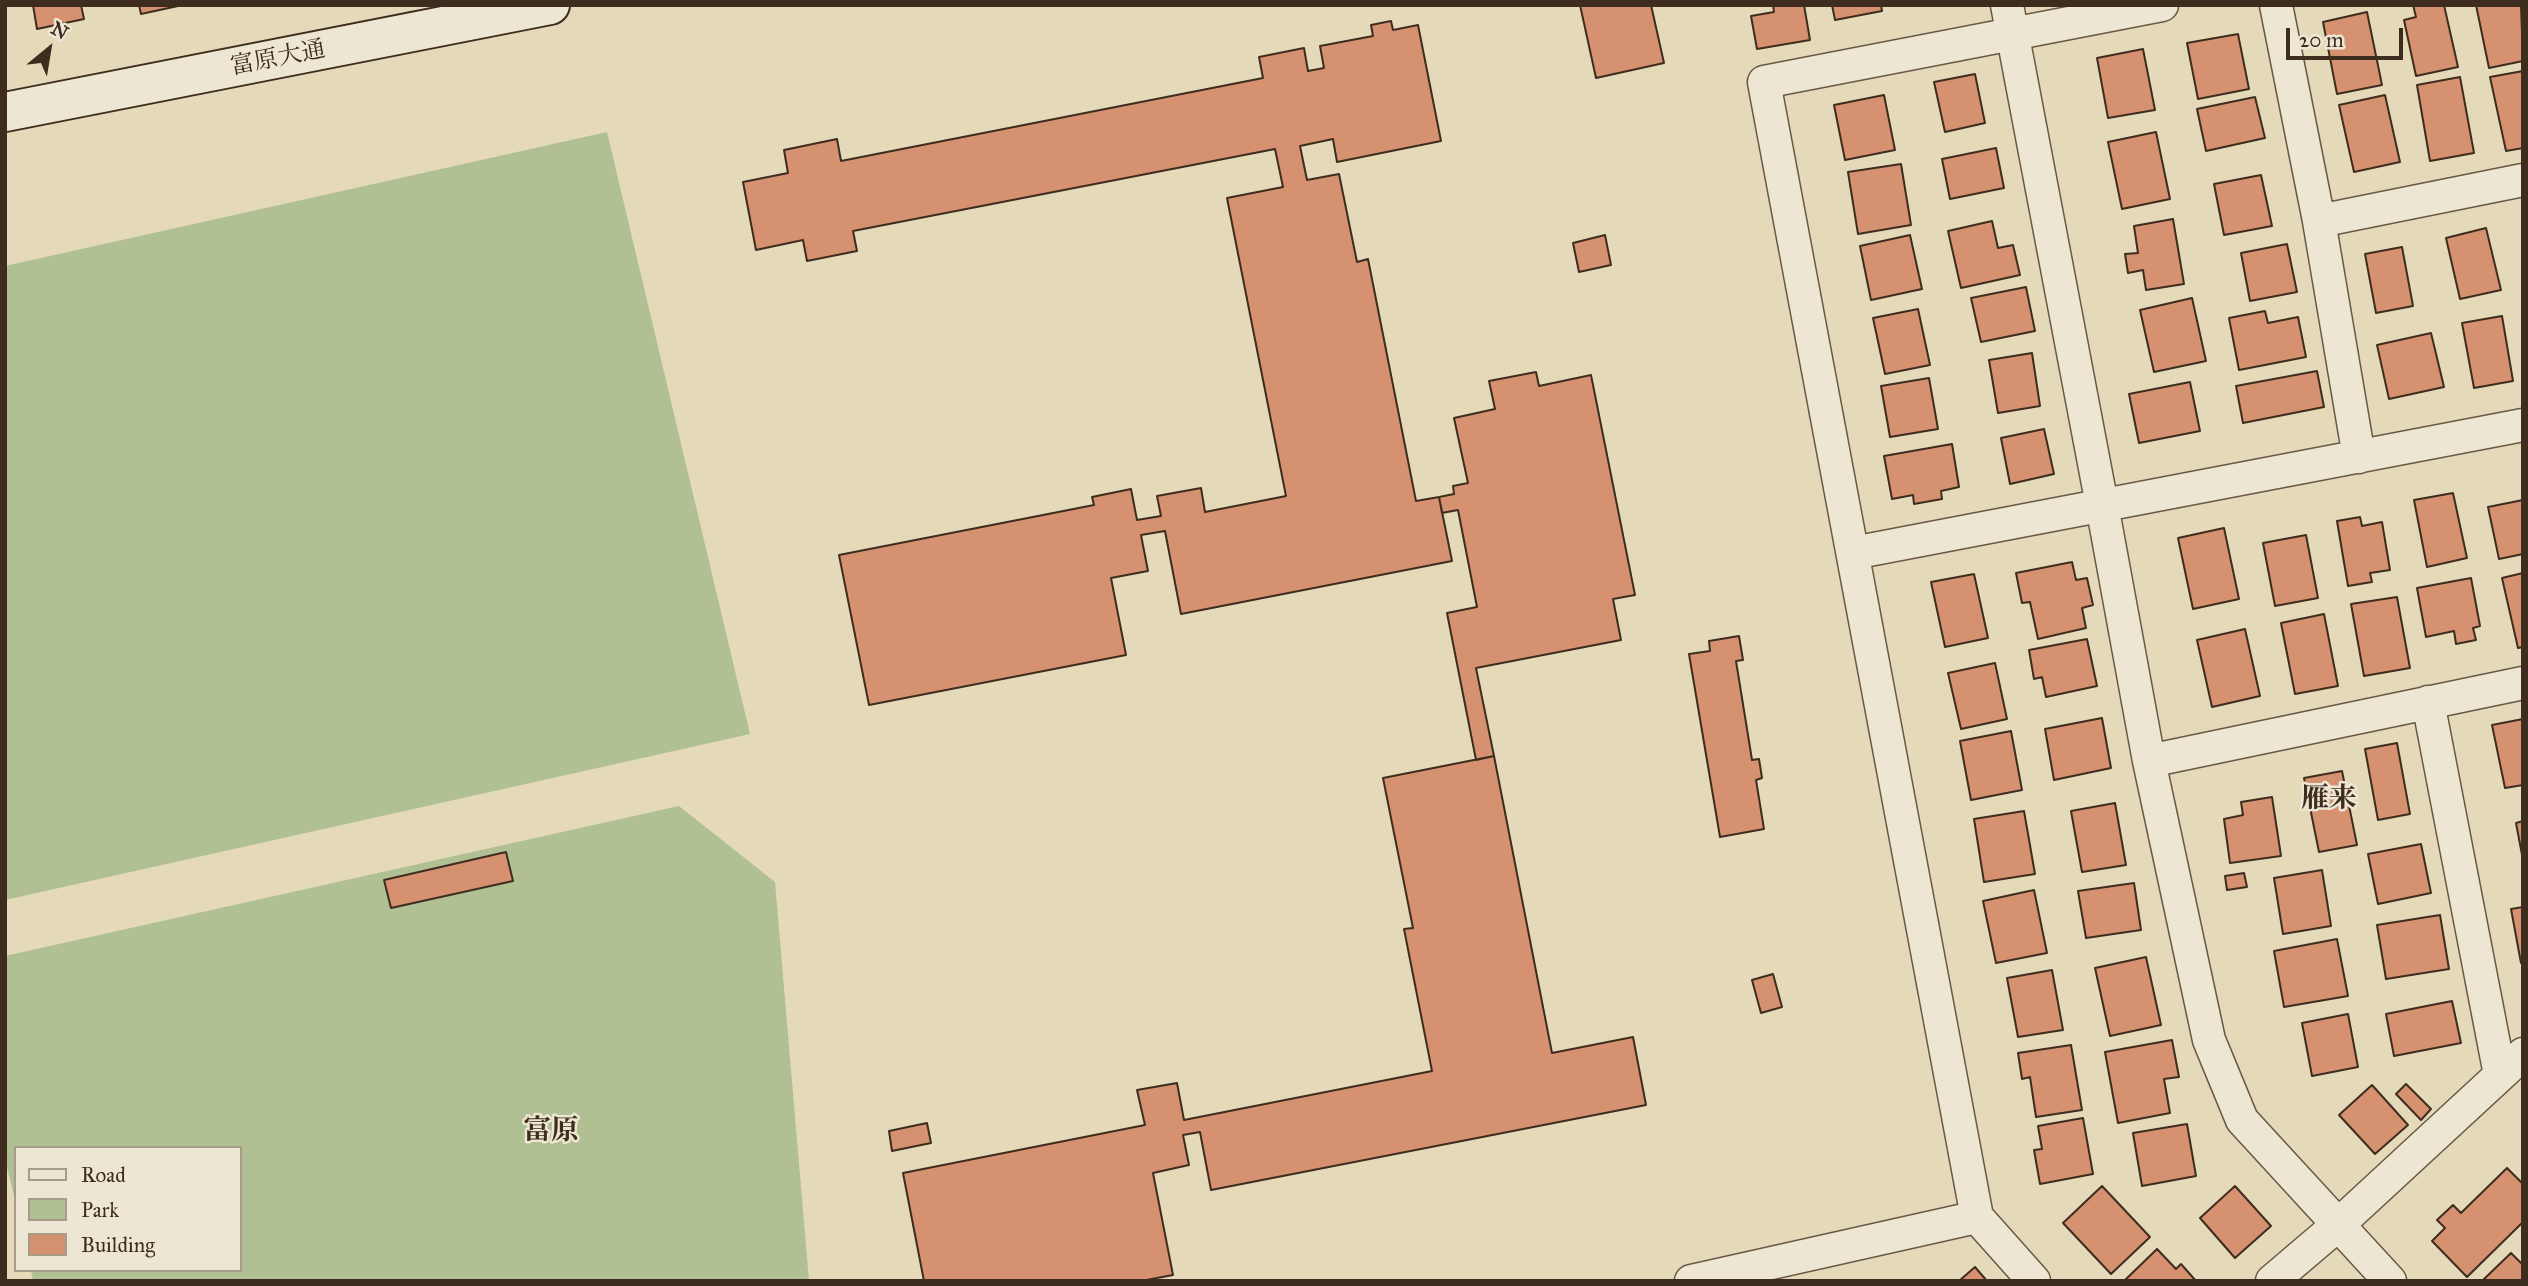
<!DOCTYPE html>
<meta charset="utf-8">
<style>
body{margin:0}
#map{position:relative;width:2528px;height:1286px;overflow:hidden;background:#e4d9b9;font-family:"IM FELL Great Primer",serif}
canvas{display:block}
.frame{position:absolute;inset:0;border:7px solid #3e2d1f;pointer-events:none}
.legend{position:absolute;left:14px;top:1146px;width:228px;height:126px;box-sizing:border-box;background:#ede6d2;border:2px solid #a79c8a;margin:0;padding:9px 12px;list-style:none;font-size:21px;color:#3e2d1f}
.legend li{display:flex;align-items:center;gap:14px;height:35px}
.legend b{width:35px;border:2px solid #a79c8a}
.north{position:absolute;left:14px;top:14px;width:70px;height:70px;-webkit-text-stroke:5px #ede6d2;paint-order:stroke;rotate:30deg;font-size:19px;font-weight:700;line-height:28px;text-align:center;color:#3e2d1f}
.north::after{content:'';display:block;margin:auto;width:24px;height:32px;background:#3e2d1f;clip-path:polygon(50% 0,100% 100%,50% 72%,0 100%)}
.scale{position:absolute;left:2286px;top:28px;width:117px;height:32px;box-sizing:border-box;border:4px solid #3e2d1f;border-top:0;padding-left:9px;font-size:21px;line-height:24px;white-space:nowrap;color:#3e2d1f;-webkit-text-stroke:5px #ede6d2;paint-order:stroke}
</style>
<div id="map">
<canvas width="2528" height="1286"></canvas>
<div class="frame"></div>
<ul class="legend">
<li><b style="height:9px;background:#ede6d2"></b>Road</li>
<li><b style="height:19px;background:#b0c092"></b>Park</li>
<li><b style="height:19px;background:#d69171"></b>Building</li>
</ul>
<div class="north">N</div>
<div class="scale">20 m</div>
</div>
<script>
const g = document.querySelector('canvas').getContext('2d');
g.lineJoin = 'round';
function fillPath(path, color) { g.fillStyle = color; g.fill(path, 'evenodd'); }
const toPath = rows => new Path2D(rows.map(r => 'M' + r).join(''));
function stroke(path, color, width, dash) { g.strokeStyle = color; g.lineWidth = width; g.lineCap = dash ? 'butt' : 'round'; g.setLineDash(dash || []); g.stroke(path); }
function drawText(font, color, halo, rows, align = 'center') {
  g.font = font + ' "IM FELL Great Primer","Noto Serif JP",serif'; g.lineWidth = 5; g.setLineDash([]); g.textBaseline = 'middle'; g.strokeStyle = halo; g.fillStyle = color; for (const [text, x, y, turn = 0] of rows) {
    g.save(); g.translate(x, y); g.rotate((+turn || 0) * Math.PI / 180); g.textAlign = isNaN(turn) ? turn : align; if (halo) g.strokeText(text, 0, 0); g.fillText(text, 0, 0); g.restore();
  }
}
fillPath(toPath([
 [607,132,750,734,5,900,5,266],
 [679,806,775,882,809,1281,33,1281,31,1270,240,1270,240,1148,16,1148,16,1204,5,1159,5,956]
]), '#b0c092');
const building = toPath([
 [33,5,81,5,84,19,37,29,33,5],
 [139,5,178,5,178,6,141,14,139,5],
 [1580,5,1651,5,1664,63,1596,78,1580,5],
 [1773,5,1804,5,1810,40,1757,49,1751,16,1774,12,1773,5],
 [1832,5,1881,5,1882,11,1835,20,1832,5],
 [2413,5,2444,5,2458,67,2416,76,2404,20,2416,17,2413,5],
 [2476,5,2521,5,2523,61,2489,68,2476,5],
 [2367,12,2382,85,2337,94,2323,22,2367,12],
 [1391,21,1393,30,1418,25,1441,141,1337,162,1333,139,1300,146,1307,180,1339,174,1357,262,1368,259,1416,501,1439,497,1452,561,1181,614,1165,531,1141,535,1148,571,1111,578,1126,655,869,705,839,555,1094,505,1092,497,1131,489,1137,520,1161,516,1157,496,1201,488,1205,512,1286,496,1227,198,1283,187,1275,149,853,231,857,251,807,261,803,240,756,250,743,182,788,173,784,150,837,139,841,161,1263,78,1259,57,1304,48,1308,71,1324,68,1320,46,1373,36,1371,25,1391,21],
 [2238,34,2249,89,2198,99,2187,43,2238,34],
 [2143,49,2155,110,2108,118,2097,58,2143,49],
 [2523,71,2523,148,2506,151,2490,77,2523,71],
 [1975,74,1985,123,1945,132,1934,82,1975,74],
 [2460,77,2474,153,2430,161,2417,85,2460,77],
 [1884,95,1895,150,1845,160,1834,105,1884,95],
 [2385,95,2400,162,2354,172,2339,105,2385,95],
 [2255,97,2265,138,2206,151,2197,109,2255,97],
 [2156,132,2170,199,2122,209,2108,142,2156,132],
 [1996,148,2004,188,1950,199,1942,159,1996,148],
 [1901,164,1911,225,1858,234,1848,172,1901,164],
 [2261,175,2272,226,2224,235,2214,184,2261,175],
 [2173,219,2184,284,2146,290,2143,270,2128,273,2125,254,2138,253,2134,226,2173,219],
 [1992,221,1998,248,2013,245,2020,275,1961,288,1948,231,1992,221],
 [2486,228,2501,290,2460,299,2446,238,2486,228],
 [1605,235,1611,265,1579,272,1573,243,1605,235],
 [1910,235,1922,289,1871,300,1860,246,1910,235],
 [2287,244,2297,292,2250,301,2241,253,2287,244],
 [2402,247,2413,306,2376,313,2365,254,2402,247],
 [2026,287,2035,331,1981,342,1971,298,2026,287],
 [2192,298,2206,361,2154,372,2140,310,2192,298],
 [1918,309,1930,365,1885,374,1873,318,1918,309],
 [2265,311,2268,323,2298,317,2306,357,2239,370,2229,318,2265,311],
 [2502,316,2513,381,2474,388,2462,323,2502,316],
 [2431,333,2444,387,2389,399,2377,345,2431,333],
 [2032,353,2040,406,1998,413,1989,360,2032,353],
 [2317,371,2324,407,2243,423,2236,386,2317,371],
 [1536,372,1539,386,1591,375,1635,595,1613,599,1621,640,1476,668,1494,756,1476,760,1447,613,1477,607,1458,510,1442,513,1439,497,1454,494,1453,486,1468,483,1454,418,1495,409,1489,381,1536,372],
 [1929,378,1938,429,1890,437,1881,386,1929,378],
 [2190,382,2200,431,2139,443,2129,394,2190,382],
 [2044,429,2054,474,2010,484,2001,438,2044,429],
 [1952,444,1959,487,1941,491,1942,499,1914,504,1913,495,1892,499,1884,456,1952,444],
 [2453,493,2467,558,2427,567,2414,500,2453,493],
 [2523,500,2523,554,2499,559,2488,507,2523,500],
 [2360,517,2362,526,2382,522,2390,570,2370,573,2372,582,2348,586,2337,521,2360,517],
 [2224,528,2239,599,2193,609,2178,538,2224,528],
 [2306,535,2318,598,2275,606,2263,543,2306,535],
 [2072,562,2076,580,2087,578,2093,605,2082,608,2086,628,2038,639,2030,602,2022,603,2016,573,2072,562],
 [2523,573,2523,647,2518,648,2502,578,2523,573],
 [1974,574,1988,638,1945,647,1931,582,1974,574],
 [2471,578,2480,626,2473,628,2476,640,2456,644,2454,631,2426,637,2417,588,2471,578],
 [2397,597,2410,668,2364,676,2351,604,2397,597],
 [2324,614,2338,686,2295,694,2281,623,2324,614],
 [2245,629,2260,696,2212,707,2197,640,2245,629],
 [1739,636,1743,660,1736,661,1752,760,1759,759,1762,778,1756,780,1764,829,1720,837,1689,654,1710,651,1709,641,1739,636],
 [2087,639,2097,686,2046,697,2042,677,2034,679,2029,650,2087,639],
 [1995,663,2007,719,1961,729,1948,673,1995,663],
 [2102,718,2111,768,2054,780,2045,729,2102,718],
 [2523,719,2523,785,2505,788,2492,725,2523,719],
 [2011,731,2022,790,1971,800,1960,741,2011,731],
 [2397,743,2410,814,2378,820,2365,749,2397,743],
 [1494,756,1552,1053,1633,1037,1646,1105,1211,1190,1200,1132,1183,1135,1189,1165,1153,1173,1173,1275,1141,1281,924,1281,903,1173,1145,1125,1137,1090,1177,1083,1184,1120,1432,1071,1404,929,1413,928,1383,778,1494,756],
 [2342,771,2357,845,2319,852,2304,778,2342,771],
 [2272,797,2281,856,2230,863,2224,819,2243,815,2241,802,2272,797],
 [2115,803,2126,865,2082,872,2071,811,2115,803],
 [2024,811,2035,874,1984,882,1974,819,2024,811],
 [2523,821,2523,860,2516,823,2523,821],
 [2421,844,2431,893,2378,904,2368,854,2421,844],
 [506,852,513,881,391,908,384,880,506,852],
 [2322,870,2331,926,2283,934,2274,878,2322,870],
 [2244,873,2247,887,2227,890,2225,876,2244,873],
 [2134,883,2141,930,2086,938,2078,891,2134,883],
 [2034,890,2047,953,1996,963,1983,901,2034,890],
 [2523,907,2523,963,2521,963,2511,909,2523,907],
 [2440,915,2449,969,2386,979,2377,925,2440,915],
 [2337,939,2348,996,2284,1007,2274,951,2337,939],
 [2146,957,2161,1025,2110,1036,2095,968,2146,957],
 [2052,970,2063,1030,2018,1037,2007,978,2052,970],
 [1773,974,1782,1007,1761,1013,1752,980,1773,974],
 [2452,1001,2461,1043,2394,1056,2386,1014,2452,1001],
 [2348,1014,2358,1067,2312,1076,2302,1023,2348,1014],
 [2172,1040,2179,1077,2164,1079,2170,1113,2118,1123,2105,1052,2172,1040],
 [2071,1045,2082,1110,2036,1117,2030,1077,2022,1079,2018,1053,2071,1045],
 [2406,1084,2431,1109,2421,1120,2396,1094,2406,1084],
 [2372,1085,2408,1125,2375,1154,2339,1115,2372,1085],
 [2083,1118,2093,1174,2040,1184,2034,1150,2042,1149,2038,1126,2083,1118],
 [927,1123,931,1143,892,1151,889,1131,927,1123],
 [2187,1124,2196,1176,2142,1186,2133,1133,2187,1124],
 [2507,1168,2523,1184,2523,1222,2467,1277,2432,1241,2445,1228,2437,1220,2453,1205,2461,1213,2507,1168],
 [2102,1186,2150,1237,2111,1274,2063,1223,2102,1186],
 [2235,1186,2271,1226,2235,1258,2200,1218,2235,1186],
 [2157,1249,2176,1269,2181,1264,2196,1281,2124,1281,2157,1249],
 [2511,1253,2523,1265,2523,1281,2482,1281,2511,1253],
 [1975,1267,1987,1281,1959,1281,1975,1267]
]);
fillPath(building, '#d69171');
stroke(building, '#3e2d1f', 2);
const street = toPath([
 [2007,5,2102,505,2149,761,2209,1040,2242,1120,2390,1281],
 [2276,5,2319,221,2359,457],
 [2319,221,2523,180],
 [1853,553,2523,425],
 [2428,702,2500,1075],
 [2149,761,2523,683],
 [1691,1281,1977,1217],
 [2034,1281,1977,1217,1764,82,2162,5],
 [2272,1281,2339,1224,2523,1054]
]);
const secondary = toPath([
 [5,112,550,5]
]);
stroke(street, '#685846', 35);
stroke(secondary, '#3e2d1f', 42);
stroke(street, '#ede6d2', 32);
stroke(secondary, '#ede6d2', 38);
drawText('24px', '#3e2d1f', '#ede6d2', [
 ["富原大通",278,59,-11]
]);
drawText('bold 28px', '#3e2d1f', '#ede6d2', [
 ["雁来",2329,800],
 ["富原",551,1132]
]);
</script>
